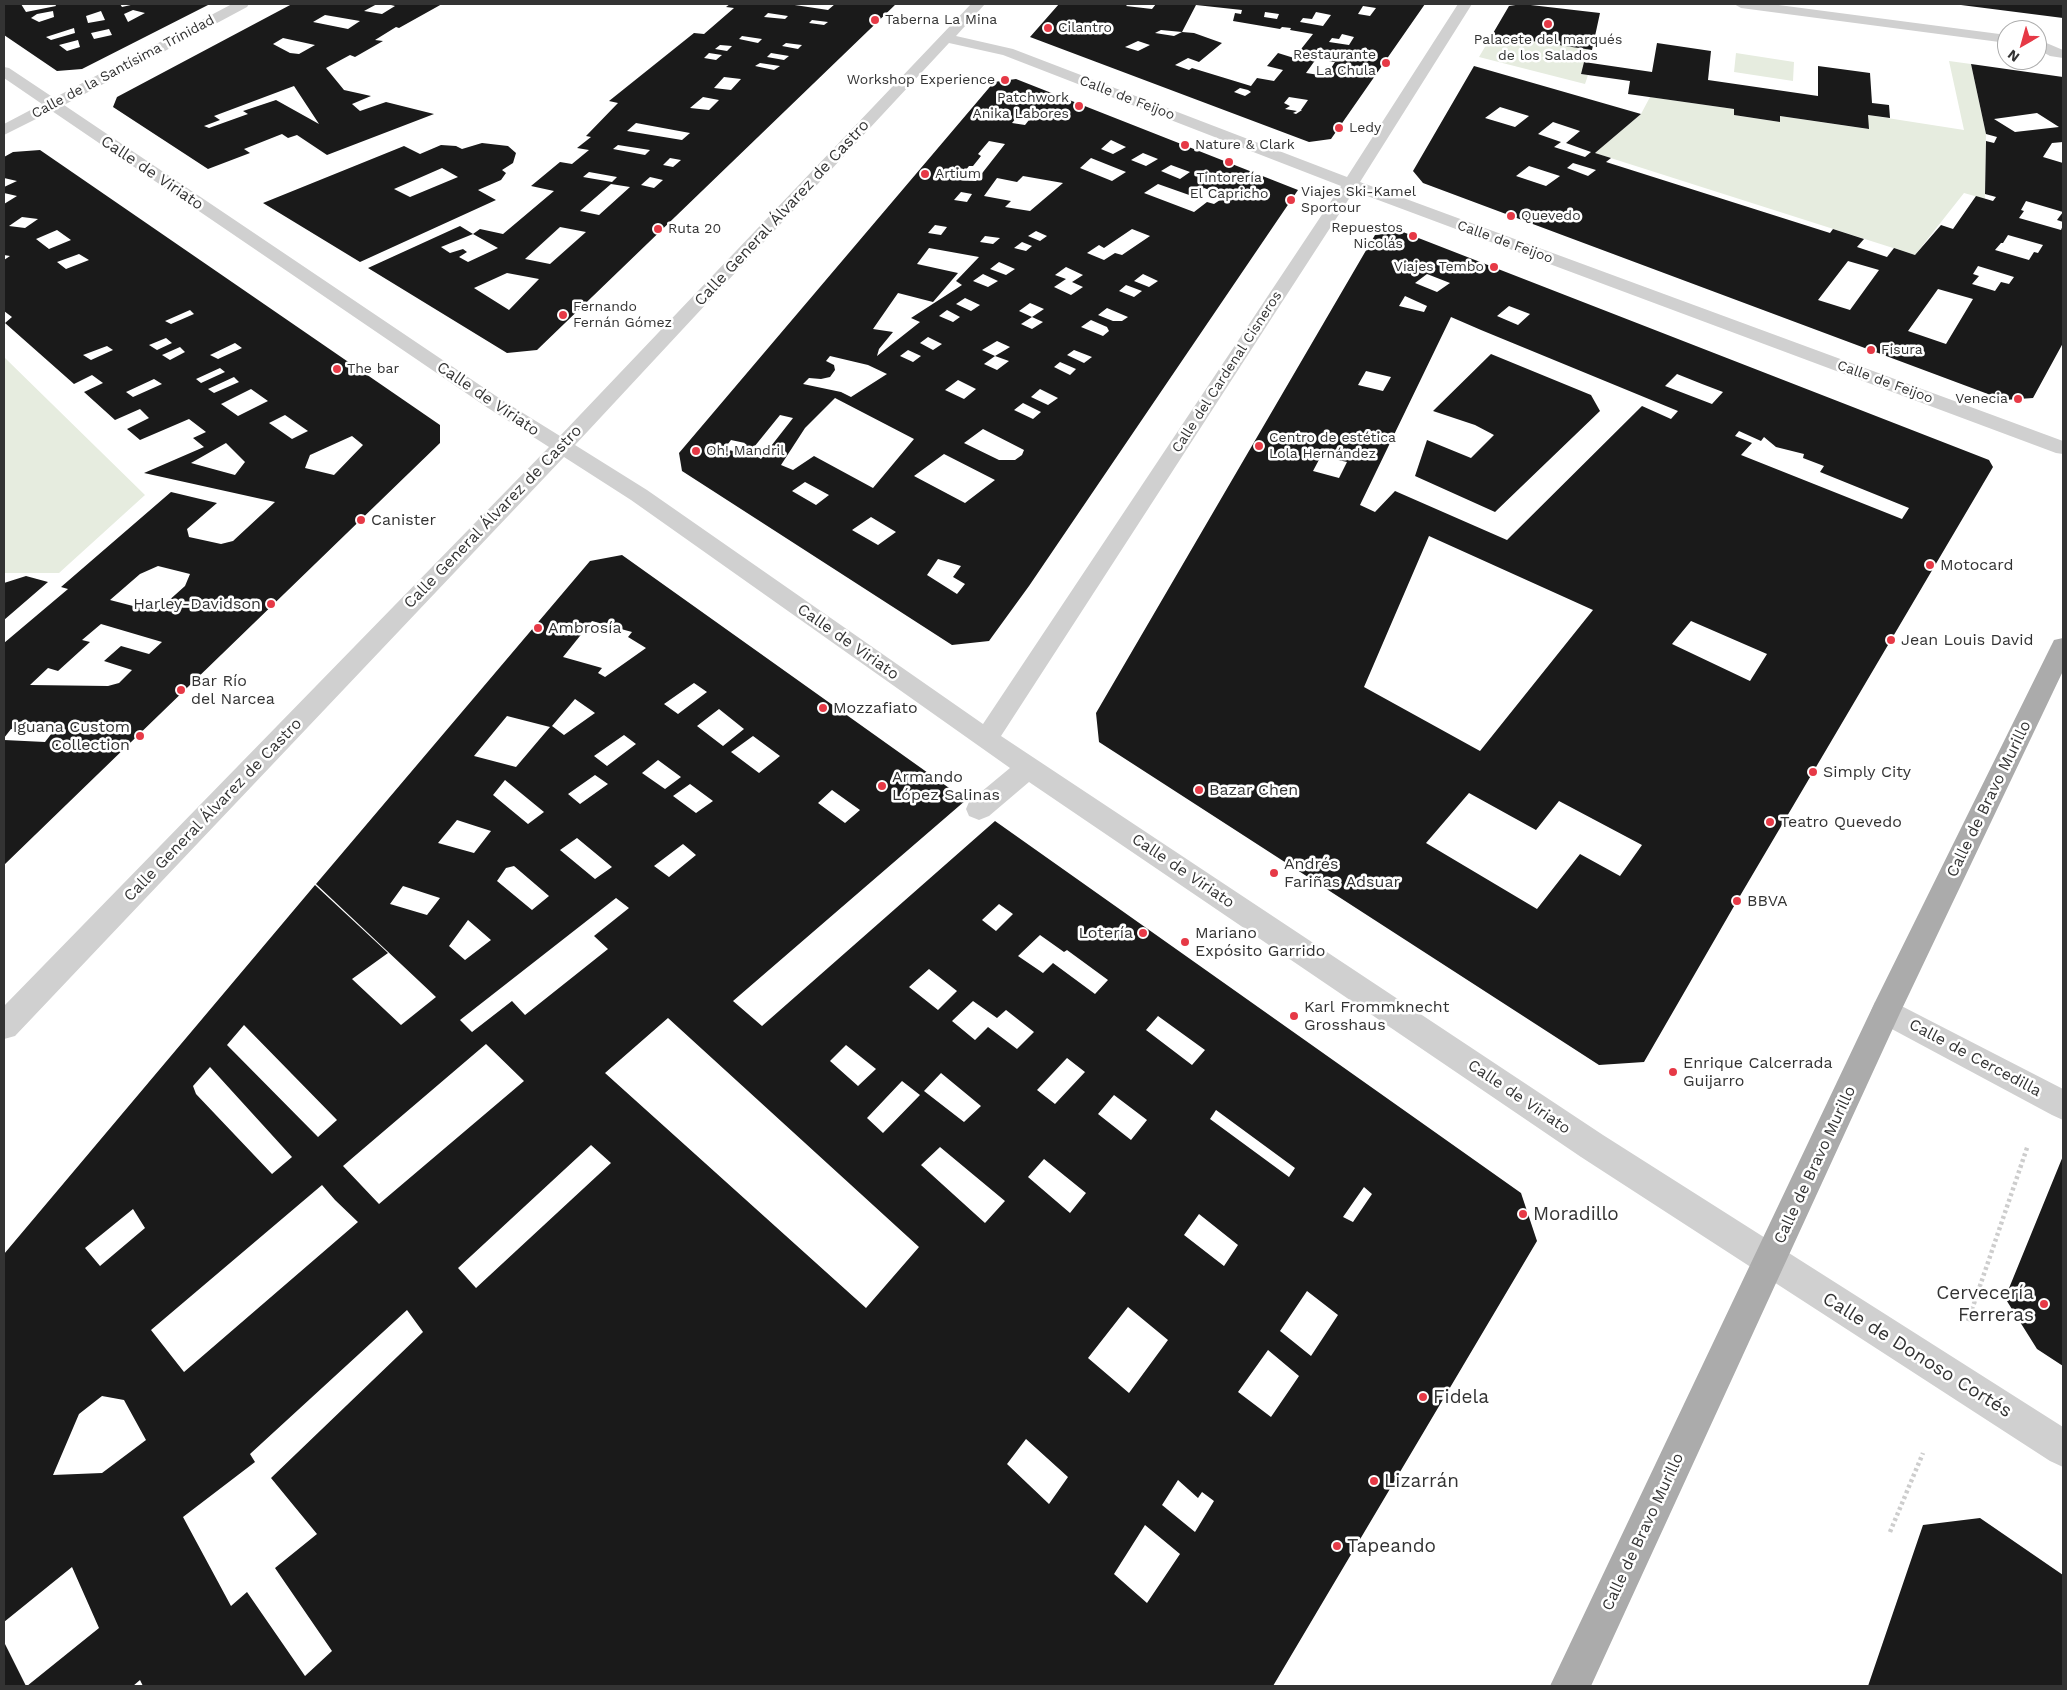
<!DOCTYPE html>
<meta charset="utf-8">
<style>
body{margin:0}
#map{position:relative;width:2067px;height:1690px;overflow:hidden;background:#fff;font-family:"Work Sans",sans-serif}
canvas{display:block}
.frame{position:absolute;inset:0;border:5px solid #333;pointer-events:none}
.north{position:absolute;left:1997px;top:20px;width:50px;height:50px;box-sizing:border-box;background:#fff;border:1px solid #adadad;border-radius:50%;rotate:218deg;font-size:14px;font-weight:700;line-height:20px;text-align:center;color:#333}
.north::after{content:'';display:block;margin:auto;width:18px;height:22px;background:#e63946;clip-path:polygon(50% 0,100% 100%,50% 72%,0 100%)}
</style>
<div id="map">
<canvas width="2067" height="1690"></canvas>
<div class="frame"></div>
<div class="north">N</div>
</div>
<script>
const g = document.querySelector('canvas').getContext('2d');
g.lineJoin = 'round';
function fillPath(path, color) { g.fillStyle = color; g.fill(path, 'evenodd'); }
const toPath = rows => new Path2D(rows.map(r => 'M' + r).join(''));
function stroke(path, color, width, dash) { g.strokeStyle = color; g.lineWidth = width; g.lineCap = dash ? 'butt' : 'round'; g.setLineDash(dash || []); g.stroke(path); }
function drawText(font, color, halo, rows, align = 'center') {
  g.font = font + ' "Work Sans",sans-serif'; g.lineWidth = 5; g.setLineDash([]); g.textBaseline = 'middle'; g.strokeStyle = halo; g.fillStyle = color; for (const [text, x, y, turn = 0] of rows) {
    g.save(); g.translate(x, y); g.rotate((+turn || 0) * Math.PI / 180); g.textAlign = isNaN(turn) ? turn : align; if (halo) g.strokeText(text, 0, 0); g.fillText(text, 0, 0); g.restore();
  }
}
fillPath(toPath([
 [1492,35,1587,49,1581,74,1588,75,1585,84,1479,57],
 [1736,53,1794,62,1793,81,1734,72],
 [1949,61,1971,64,1986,134,1985,199,1964,193,1915,255,1595,153,1641,114,1650,97,1734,109,1734,115,1780,122,1780,116,1868,129,1868,115,1964,130],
 [4,357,145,495,59,573,4,573]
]), '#e6ecdf');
fillPath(toPath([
 [4,4,21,4,26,12,56,6,55,4,120,4,122,7,135,4,210,4,82,69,57,71,4,35],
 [133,10,145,13,128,22,124,14],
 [53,11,54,17,39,22,31,18,37,14],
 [101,11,105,20,88,23,86,16],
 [74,28,75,33,51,40,46,37],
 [109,29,112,35,94,39,91,33],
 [78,40,80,47,67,51,59,45],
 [292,4,377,4,364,11,382,14,395,6,387,4,442,4,399,28,396,27,375,40,383,41,355,57,350,55,326,68,344,90,371,96,352,104,360,111,386,102,434,114,327,155,297,135,288,138,282,134,244,149,250,153,208,169,113,107,117,97],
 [325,15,360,21,348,29,313,22],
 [283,38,315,45,299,54,290,53,273,44],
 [294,86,319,124,276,100,243,111,248,114,209,128,204,126,220,120,214,116],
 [730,4,788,4,828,10,835,4,896,4,537,350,507,353,368,268,460,226,473,234,480,229,503,234,554,191,531,186,560,162,572,164,589,150,577,148,591,137,586,136,618,103,609,101,694,33,704,34,734,8,726,7],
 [768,13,788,16,785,19,764,17],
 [812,20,828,22,824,25,809,23],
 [742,36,762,39,758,43,739,39],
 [786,43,802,45,798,49,782,46],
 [720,45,732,46,727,51,715,49],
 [709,53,722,55,716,60,704,58],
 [771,53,789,56,784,60,767,57],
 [760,63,780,66,774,70,755,66],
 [724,77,741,79,731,90,714,88],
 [703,97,719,100,709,110,690,108],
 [636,123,690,133,682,140,627,131],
 [618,145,650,150,645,155,613,149],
 [670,158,681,160,673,167,663,165],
 [589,172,617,177,612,182,583,177],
 [650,177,663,180,654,188,641,185],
 [611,184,630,187,599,215,580,211],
 [560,227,586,232,550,264,525,259],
 [473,234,498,248,468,262,459,257,467,252,463,249,450,253,441,247],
 [507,273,539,279,509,310,474,288],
 [1059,4,1128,4,1126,6,1152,9,1156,4,1425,4,1331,139,1309,142,1030,37],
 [1196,5,1242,10,1241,14,1235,13,1233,21,1280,29,1282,27,1291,28,1290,30,1313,34,1294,58,1278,53,1267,66,1283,70,1274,81,1257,78,1251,86,1192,68,1189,70,1175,65,1188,58,1199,62,1222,43,1194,33,1182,32,1174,36,1155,33,1161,30,1182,32],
 [1363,6,1376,8,1370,16,1358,14],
 [1265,12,1279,14,1277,19,1264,17],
 [1316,12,1331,15,1323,26,1300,22,1303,18,1312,19],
 [1342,34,1354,37,1349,45,1329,42,1332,38,1339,39],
 [1138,41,1150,45,1138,51,1125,47],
 [1316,59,1335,62,1326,76,1306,73],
 [1240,88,1248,90,1251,92,1245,96,1234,92],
 [1289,97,1308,100,1301,110,1302,110,1296,114,1293,113,1297,111,1285,109,1290,106,1284,103],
 [1522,4,1600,13,1592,50,1492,35,1509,6],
 [1961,4,2063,4,2063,18,1961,5],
 [1657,43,1711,51,1708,80,1818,96,1818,66,1870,73,1872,103,1889,105,1890,118,1868,115,1869,129,1780,116,1780,122,1734,115,1734,109,1628,94,1630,81,1581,74,1584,62,1652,72],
 [1971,64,2063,77,2063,142,2052,143,2043,157,2063,163,2063,222,2057,220,2063,212,2026,201,2021,210,2024,211,2019,218,2061,230,2063,225,2063,343,2033,398,2004,400,1423,183,1413,171,1474,66,1641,114,1595,153,1611,158,1606,162,1830,233,1833,229,1864,239,1857,247,1887,257,1894,248,1915,255,1941,225,1953,229,1976,196,1993,201,1996,197,1985,194,1986,141,1994,143,1997,137,1986,134],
 [1500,107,1529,116,1515,127,1485,118],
 [2037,113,2059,127,2015,132,1994,119],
 [1553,122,1580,131,1566,143,1591,152,1585,157,1554,147,1561,142,1538,134],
 [1573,163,1596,170,1588,176,1567,168],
 [1529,166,1560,176,1546,186,1516,176],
 [2008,235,2043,245,2038,253,2034,252,2029,260,1995,250,2001,243,2003,243],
 [1848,261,1879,270,1850,310,1818,300],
 [1978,266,2014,277,2009,284,2001,282,1995,291,1972,284,1979,276,1973,274],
 [1938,289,1973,299,1946,344,1908,331],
 [1016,79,1298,190,1029,586,989,641,952,645,682,471,679,453,994,82],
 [1010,99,1021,100,1017,105,1006,103],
 [1045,112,1055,114,1051,119,1042,117],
 [1016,118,1029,120,1025,125,1012,123],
 [1111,140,1126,147,1113,154,1101,149],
 [989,141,1005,144,976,181,958,180,969,166,973,166,981,156,978,154],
 [1143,153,1158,159,1146,166,1131,160],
 [1091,158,1126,172,1112,181,1080,168],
 [1171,165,1190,172,1180,179,1161,171],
 [1023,176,1063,183,1030,211,1005,207,1011,201,984,196,997,178,1017,182],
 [1158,184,1192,196,1204,188,1226,196,1214,204,1207,202,1194,212,1144,193],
 [961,192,972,194,967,202,954,200],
 [935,225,947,227,941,235,928,233],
 [1132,229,1150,236,1122,255,1115,253,1104,260,1087,253,1099,245,1104,248],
 [1036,231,1047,236,1040,241,1028,236],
 [985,236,1000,238,993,244,980,242],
 [1022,242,1032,246,1026,251,1014,248],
 [929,248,979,257,956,281,962,285,911,318,920,322,877,356,879,349,893,332,873,329,898,293,933,302,958,273,917,264],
 [999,262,1015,269,1006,275,990,269],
 [1066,267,1083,275,1072,282,1083,287,1071,295,1054,287,1066,279,1055,275],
 [983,274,998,281,988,287,973,281],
 [1143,274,1158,281,1149,287,1134,281],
 [1126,285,1142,291,1134,297,1119,291],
 [965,298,980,305,971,311,956,304],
 [1030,303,1044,309,1032,317,1019,311],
 [1107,308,1128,317,1122,321,1113,321,1098,315],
 [947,310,960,317,953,322,939,316],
 [1032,317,1043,322,1032,329,1021,324],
 [1091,320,1107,327,1109,331,1103,336,1081,327],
 [928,337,942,344,933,350,920,343],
 [997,341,1010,347,995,356,1009,361,997,370,984,364,995,356,982,350],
 [908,350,921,356,913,362,900,356],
 [1074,350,1092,357,1084,363,1067,355],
 [830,356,868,365,887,374,851,397,841,392,803,384,809,378,821,379,830,377,835,370,834,365,826,361],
 [1060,362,1076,369,1070,375,1054,367],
 [958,380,976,389,964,399,945,390],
 [1040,389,1058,398,1048,405,1031,397],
 [835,398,914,439,873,488,814,456,793,470,781,465,805,428],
 [1023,403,1041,412,1033,419,1014,410],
 [780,415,793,418,761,459,750,452],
 [983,429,1024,450,1022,455,1015,460,999,460,964,443],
 [731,440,745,443,738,452,724,449],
 [944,454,995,480,965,503,914,476],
 [805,482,829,495,816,505,792,491],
 [871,517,896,532,878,545,852,530],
 [938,559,961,566,953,577,965,584,957,594,927,575],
 [482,143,508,146,516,153,513,163,502,170,506,173,501,180,478,190,496,200,360,262,263,203,404,146,420,154,441,145,456,146,462,149],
 [442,168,458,177,410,197,394,189],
 [40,150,440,425,440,443,4,865,4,740,45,742,52,733,11,729,4,738,4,643,68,589,61,587,171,492,217,503,187,529,189,537,221,544,233,541,275,502,144,473,204,447,193,438,206,432,189,419,140,440,127,429,149,418,140,409,115,420,84,392,103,383,92,375,74,384,5,323,12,317,4,311,4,260,10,256,4,255,4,204,17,196,4,193,4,187,17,181,4,178,4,157,13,152],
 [22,217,38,219,25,228,9,226],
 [57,230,71,240,49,249,36,239],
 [79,254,89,260,66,269,57,262],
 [190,310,194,314,171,324,165,321],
 [166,338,172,343,157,350,149,345],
 [235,343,242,348,218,359,210,355],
 [107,346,113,350,91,360,83,355],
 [180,347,185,352,170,360,162,355],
 [220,368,225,372,201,383,196,379],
 [234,377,239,382,214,393,208,389],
 [154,379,162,384,133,397,126,392],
 [251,389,268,401,238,416,221,404],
 [285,415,308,431,292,439,269,423],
 [352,436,363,445,334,475,305,468,310,455],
 [226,443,245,462,235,475,191,463],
 [158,566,190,574,185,586,156,612,110,600,140,574],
 [101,624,162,642,149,654,121,646,104,661,132,670,119,683,108,686,30,685,48,668,58,671,90,642,82,640],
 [1403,232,1989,460,1993,467,1737,901,1644,1062,1599,1065,1099,742,1096,713,1375,235],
 [1427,274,1450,283,1437,292,1415,283],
 [1405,296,1427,306,1424,312,1399,306],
 [1509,306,1530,314,1518,325,1497,316],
 [1451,317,1481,330,1678,411,1671,419,1642,406,1507,540,1395,491,1375,512,1360,505],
 [1366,371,1391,377,1383,391,1358,385],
 [1677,374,1702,384,1723,392,1712,404,1665,386],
 [1739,431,1761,441,1764,437,1776,447,1804,454,1803,458,1824,466,1820,472,1909,508,1902,519,1741,455,1752,443,1735,436],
 [1321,456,1347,462,1339,478,1313,471],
 [1429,536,1593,610,1480,751,1364,687],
 [1691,621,1767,654,1750,681,1672,644],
 [1469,793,1536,830,1559,801,1642,845,1620,876,1580,854,1537,909,1426,843],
 [1491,354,1591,395,1600,411,1495,512,1415,476,1427,440,1471,458,1494,435,1475,425,1433,411],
 [622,555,966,800,733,1001,762,1026,995,821,1521,1193,1537,1241,1273,1686,143,1686,140,1680,133,1686,27,1686,99,1628,72,1567,4,1622,4,1254,315,885,388,953,352,979,401,1025,436,997,316,884,590,561],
 [592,621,632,632,628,637,646,648,605,677,598,673,602,668,563,657],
 [694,683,707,692,678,714,664,704],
 [575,699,595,713,564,735,552,726],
 [719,709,744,729,723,746,697,726],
 [507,716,550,727,516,767,474,756],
 [624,735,636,744,607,766,594,756],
 [753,736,780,756,759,773,731,752],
 [658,760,681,777,665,789,642,773],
 [595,775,608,784,580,804,568,794],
 [505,780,544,812,528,824,493,795],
 [690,784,713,801,696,813,673,796],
 [832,790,860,810,845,823,818,803],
 [457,820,491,831,474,853,438,843],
 [577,838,612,867,595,879,560,850],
 [683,844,696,855,669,877,654,866],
 [514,866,549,896,532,910,497,881,506,868],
 [403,886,440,898,427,915,390,904],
 [616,898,629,908,594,936,608,949,525,1015,512,1001,472,1032,460,1020],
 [999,904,1013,914,996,931,982,920],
 [468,920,491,940,465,960,449,946],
 [1040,935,1064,952,1067,950,1108,980,1095,994,1053,963,1043,973,1018,956],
 [929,969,957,991,938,1010,909,987],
 [973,1001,997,1018,1006,1010,1034,1032,1017,1049,988,1027,975,1040,952,1021],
 [1158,1016,1205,1050,1192,1065,1146,1030],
 [668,1018,919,1247,866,1308,605,1073],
 [244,1025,337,1120,318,1137,227,1045],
 [486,1044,524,1081,379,1204,343,1166],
 [846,1045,876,1069,858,1086,830,1061],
 [1067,1058,1085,1072,1055,1104,1037,1090],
 [210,1067,292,1157,272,1174,196,1094,193,1086],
 [941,1073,981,1106,964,1122,924,1091],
 [902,1081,920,1095,883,1133,867,1118],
 [1114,1095,1147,1120,1131,1140,1098,1114],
 [1216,1110,1295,1168,1289,1177,1210,1119],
 [591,1145,611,1163,476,1288,458,1268],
 [940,1147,1005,1201,985,1223,921,1165],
 [1044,1159,1086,1193,1070,1213,1028,1177],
 [322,1185,335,1200,358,1222,184,1372,151,1330],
 [1364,1187,1372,1194,1353,1222,1343,1217],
 [133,1209,145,1228,100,1266,85,1248],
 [1199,1214,1238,1245,1224,1266,1184,1235],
 [1307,1291,1338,1315,1311,1356,1280,1331],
 [1128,1307,1168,1340,1129,1393,1088,1358],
 [407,1310,423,1332,271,1478,317,1534,275,1568,332,1651,305,1676,247,1592,231,1606,183,1517,255,1462,250,1454],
 [1268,1350,1299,1376,1271,1417,1238,1392],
 [102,1396,124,1400,146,1440,102,1473,53,1475,79,1414],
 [1026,1439,1068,1477,1049,1504,1007,1464],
 [1178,1480,1198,1498,1202,1492,1214,1501,1195,1532,1162,1505],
 [1145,1525,1180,1554,1147,1603,1114,1574],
 [26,576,48,582,4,620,4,583],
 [2063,1156,2063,1366,2037,1349,2005,1298],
 [1980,1518,2063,1575,2063,1686,1868,1686,1923,1525],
 [4,1642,26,1686,4,1686]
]), '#1a1a1a');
stroke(toPath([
 [1968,1321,2028,1145],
 [1890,1532,1923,1453]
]), '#cdcdcd', 4.5, [3, 3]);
fillPath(toPath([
 [232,4,249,4,247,7,64,105,502,400,560,436,971,4,985,4,956,36,1013,49,1347,177,1458,4,1472,4,1360,182,2063,441,2063,454,2056,453,1354,191,1001,736,1603,1135,2063,1427,2063,1467,2050,1461,1581,1157,1029,782,989,816,979,820,969,816,966,809,969,802,1010,768,631,500,564,457,15,1036,4,1039,4,1006,549,447,488,408,52,111,4,135,4,124,42,104,4,78,4,67,9,68,54,98,232,4],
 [949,43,1003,55,1341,186,983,724,647,490,575,445,949,43],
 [1734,4,1771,4,2007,35,2007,43,1741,8,1734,4],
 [2037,39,2063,50,2063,58,2050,56,2037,49,2037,39],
 [1886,998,2063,1089,2063,1120,2052,1115,1875,1020,1871,1011,1875,1002,1886,998]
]), '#d0d0d0');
fillPath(toPath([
 [2063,638,2063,671,1900,1013,1591,1686,1550,1686,1875,1002,2051,646,2054,640,2063,638]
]), '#ababab');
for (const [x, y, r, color] of [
 [875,20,5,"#e63946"],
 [1548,24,5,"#e63946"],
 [1048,28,5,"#e63946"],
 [1386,63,5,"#e63946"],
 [1005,80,5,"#e63946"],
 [1079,106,5,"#e63946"],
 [1339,128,5,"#e63946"],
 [1185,145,5,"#e63946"],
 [1229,162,5,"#e63946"],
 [925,174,5,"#e63946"],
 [1291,200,5,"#e63946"],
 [1511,216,5,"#e63946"],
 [658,229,5,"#e63946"],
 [1413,236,5,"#e63946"],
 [1494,267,5,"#e63946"],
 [563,315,5,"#e63946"],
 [1871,350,5,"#e63946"],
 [337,369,5,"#e63946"],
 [2018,399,5,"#e63946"],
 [1259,446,5,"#e63946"],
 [696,451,5,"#e63946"],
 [361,520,5,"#e63946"],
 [1930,565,5,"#e63946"],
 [271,604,5,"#e63946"],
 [538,628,5,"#e63946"],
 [1891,640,5,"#e63946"],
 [181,690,5,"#e63946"],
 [823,708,5,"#e63946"],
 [140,736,5,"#e63946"],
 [1813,772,5,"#e63946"],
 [882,786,5,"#e63946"],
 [1199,790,5,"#e63946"],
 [1770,822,5,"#e63946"],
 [1274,873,5,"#e63946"],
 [1737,901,5,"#e63946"],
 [1143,933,5,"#e63946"],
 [1185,942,5,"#e63946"],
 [1294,1016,5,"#e63946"],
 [1673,1072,5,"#e63946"],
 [1523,1214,5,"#e63946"],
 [2044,1304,5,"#e63946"],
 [1423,1397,5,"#e63946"],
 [1374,1481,5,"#e63946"],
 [1337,1546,5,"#e63946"]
]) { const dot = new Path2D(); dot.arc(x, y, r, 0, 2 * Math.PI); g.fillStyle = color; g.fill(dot); stroke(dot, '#fff', 2); }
drawText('14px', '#333', '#fff', [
 ["Taberna La Mina",885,20],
 ["Cilantro",1058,28],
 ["Palacete del marqués",1548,40,"center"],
 ["de los Salados",1548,56,"center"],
 ["Restaurante",1376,55,"right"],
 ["La Chula",1376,71,"right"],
 ["Workshop Experience",995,80,"right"],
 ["Patchwork",1069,98,"right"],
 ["Anika Labores",1069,114,"right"],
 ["Ledy",1349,128],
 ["Nature & Clark",1195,145],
 ["Artium",935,174],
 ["Tintorería",1229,178,"center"],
 ["El Capricho",1229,194,"center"],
 ["Viajes Ski-Kamel",1301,192],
 ["Sportour",1301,208],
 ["Quevedo",1521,216],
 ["Repuestos",1403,228,"right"],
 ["Nicolás",1403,244,"right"],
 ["Ruta 20",668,229],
 ["Viajes Tembo",1484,267,"right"],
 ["Fernando",573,307],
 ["Fernán Gómez",573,323],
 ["Fisura",1881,350],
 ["The bar",347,369],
 ["Venecia",2008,399,"right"],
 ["Centro de estética",1269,438],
 ["Lola Hernández",1269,454],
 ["Oh! Mandril",706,451]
], 'left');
drawText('14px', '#333', '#fff', [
 ["Calle de la Santísima Trinidad",123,67,-28],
 ["Calle de Feijoo",1127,98,21],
 ["Calle de Feijoo",1505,242,20],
 ["Calle del Cardenal Cisneros",1227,372,-57],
 ["Calle de Feijoo",1885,382,20]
]);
drawText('16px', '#333', '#fff', [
 ["Calle de Viriato",152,173,34],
 ["Calle General Álvarez de Castro",782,213,-47],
 ["Calle de Viriato",488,399,34],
 ["Calle General Álvarez de Castro",493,517,-46],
 ["Calle de Viriato",848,642,35],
 ["Calle de Bravo Murillo",1989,799,-64],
 ["Calle General Álvarez de Castro",213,810,-46],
 ["Calle de Viriato",1183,871,34],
 ["Calle de Cercedilla",1975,1058,28],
 ["Calle de Viriato",1519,1097,34],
 ["Calle de Bravo Murillo",1815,1165,-65],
 ["Calle de Bravo Murillo",1643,1532,-65]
]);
drawText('16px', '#333', '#fff', [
 ["Canister",371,520],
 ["Motocard",1940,565],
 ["Harley-Davidson",261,604,"right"],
 ["Ambrosía",548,628],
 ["Jean Louis David",1901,640],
 ["Bar Río",191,681],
 ["del Narcea",191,699],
 ["Mozzafiato",833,708],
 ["Iguana Custom",130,727,"right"],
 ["Collection",130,745,"right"],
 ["Simply City",1823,772],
 ["Armando",892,777],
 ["López Salinas",892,795],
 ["Bazar Chen",1209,790],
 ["Teatro Quevedo",1780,822],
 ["Andrés",1284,864],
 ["Fariñas Adsuar",1284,882],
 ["BBVA",1747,901],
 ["Lotería",1133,933,"right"],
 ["Mariano",1195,933],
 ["Expósito Garrido",1195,951],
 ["Karl Frommknecht",1304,1007],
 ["Grosshaus",1304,1025],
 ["Enrique Calcerrada",1683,1063],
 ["Guijarro",1683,1081]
], 'left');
drawText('19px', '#333', '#fff', [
 ["Moradillo",1533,1214],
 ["Cervecería",2034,1293,"right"],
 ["Ferreras",2034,1315,"right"],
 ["Fidela",1433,1397],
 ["Lizarrán",1384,1481],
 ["Tapeando",1347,1546]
], 'left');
drawText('19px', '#333', '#fff', [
 ["Calle de Donoso Cortés",1917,1355,32]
]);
</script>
